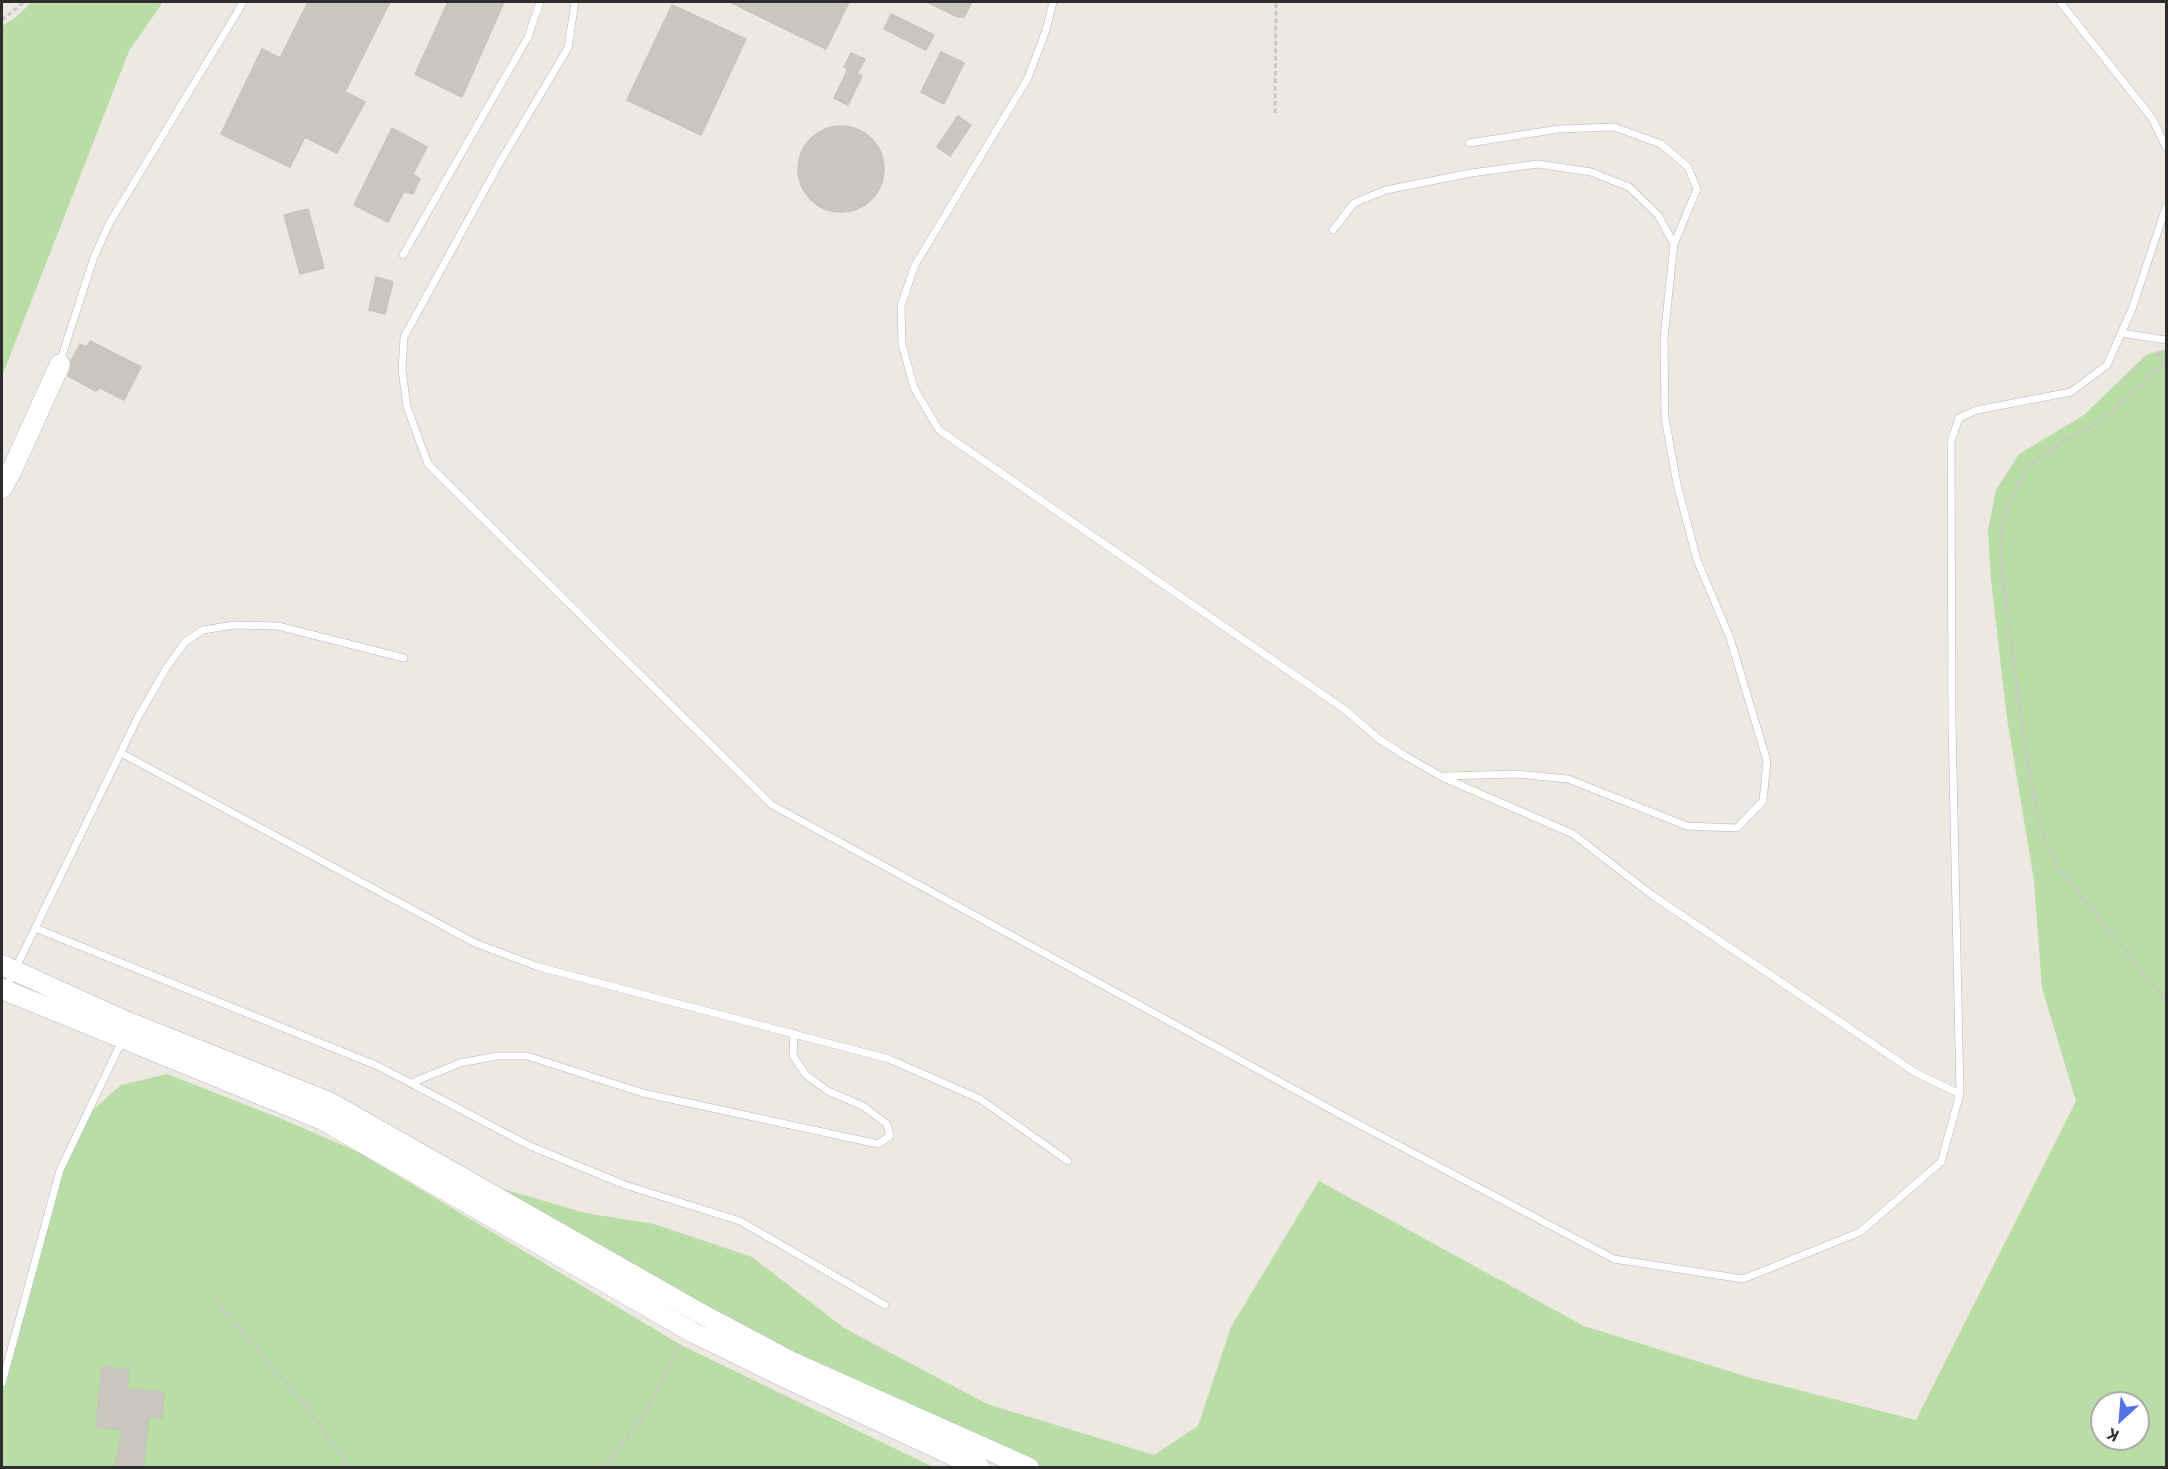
<!DOCTYPE html>
<style>
body{margin:0}
#map{position:relative;width:2168px;height:1469px;overflow:hidden;background:#ede8e1;font-family:"Noto Sans",sans-serif}
canvas{display:block}
.frame{position:absolute;inset:0;border:3px solid #2d2d2d;pointer-events:none}
.north{position:absolute;left:2090px;top:1391px;width:60px;height:60px;box-sizing:border-box;background:#fff;border:2px solid #ababab;border-radius:50%;rotate:206deg;font-size:16px;font-weight:700;line-height:24px;text-align:center;color:#2d2d2d}
.north::after{content:'';display:block;margin:auto;width:21px;height:27px;background:#5572e6;clip-path:polygon(50% 0,100% 100%,50% 72%,0 100%)}
</style>
<div id="map">
<canvas width="2168" height="1469"></canvas>
<div class="frame"></div>
<div class="north">K</div>
</div>
<script>
const g = document.querySelector('canvas').getContext('2d');
g.lineJoin = 'round';
function fillPath(path, color) { g.fillStyle = color; g.fill(path, 'evenodd'); }
const toPath = rows => new Path2D(rows.map(r => 'M' + r).join(''));
function stroke(path, color, width, dash) { g.strokeStyle = color; g.lineWidth = width; g.lineCap = dash ? 'butt' : 'round'; g.setLineDash(dash || []); g.stroke(path); }
fillPath(toPath([
 [32,2,163,2,129,51,2,376,2,26,16,17],
 [2166,349,2166,1467,1031,1467,794,1363,500,1188,585,1213,654,1224,752,1257,844,1328,987,1404,1154,1455,1198,1426,1231,1327,1319,1181,1584,1326,1751,1378,1916,1420,2076,1101,2042,988,2034,880,2007,718,1991,580,1988,530,1996,490,2019,454,2084,415,2146,355],
 [2102,1403,2138,1403,2138,1439,2102,1439],
 [167,1074,282,1119,358,1152,681,1345,933,1467,2,1468,2,1383,60,1170,85,1117,121,1085]
]), '#b8dda5');
const building = toPath([
 [308,2,390,2,345,92,365,102,337,153,305,137,290,167,221,134,262,49,280,58,308,2],
 [448,2,504,2,462,97,415,74,448,2],
 [730,2,849,2,826,49,730,2],
 [927,2,972,2,964,17,958,17,927,2],
 [672,5,746,39,701,135,627,100,672,5],
 [891,14,934,35,926,50,884,29,891,14],
 [941,52,964,63,944,104,921,92,941,52],
 [851,53,865,59,857,74,862,76,848,105,834,98,848,69,844,67,851,53],
 [958,116,971,125,950,156,937,147,958,116],
 '798 169a43 43 0 1 1 86 0a43 43 0 1 1-86 0Z',
 [392,128,427,147,413,174,420,179,413,194,404,191,388,222,354,205,392,128],
 [308,209,324,268,300,274,284,215,308,209],
 [376,277,393,282,385,314,369,310,376,277],
 [90,341,141,367,124,400,100,388,96,391,68,376,71,368,71,361,80,344,87,347,90,341],
 [102,1367,129,1370,127,1389,164,1392,162,1418,149,1417,143,1467,115,1467,123,1430,96,1427,102,1367]
]);
fillPath(building, '#c9c6bf');
stroke(building, '#c8c3bb', 1.5);
const lane = toPath([
 [575,2,568,48,500,162,404,337,402,370,407,407,428,464,772,805,1345,1117,1614,1259,1743,1279,1860,1232,1941,1162,1960,1094,1952,724,1951,441,1959,418,1977,410,2071,392,2107,365,2132,309,2166,207],
 [1053,2,1046,30,1028,78,915,265,901,306,902,344,914,388,939,430,1344,709,1379,739,1407,757,1442,777,1573,834,1652,895,1916,1073,1960,1094],
 [2060,2,2152,118,2166,147],
 [1469,143,1559,129,1614,127,1661,144,1688,167,1697,189,1674,244],
 [1333,230,1354,203,1386,190,1471,173,1538,164,1591,172,1629,187,1658,215,1674,244,1664,338,1665,418,1677,484,1697,560,1730,638,1767,761,1763,801,1737,828,1687,826,1568,779,1516,774,1445,776],
 [403,255,528,37,540,2],
 [2121,333,2166,340],
 [60,362,94,257,109,224,238,11,243,2],
 [121,753,475,943,539,967,889,1059,980,1099,1068,1161],
 [35,928,378,1066,530,1146,625,1185,740,1221,885,1305],
 [6,988,138,717,167,667,185,642,203,630,234,625,278,626,404,658],
 [411,1083,460,1063,497,1056,527,1056,643,1093,878,1144,890,1136,887,1124,863,1106,828,1091,806,1075,793,1056,794,1033],
 [2,1383,60,1170,122,1041]
]);
const secondary = toPath([
 [2,488,11,472,60,364],
 [2,965,123,1020,329,1102,698,1312,794,1363,1029,1468],
 [2,989,323,1120,692,1332,784,1377,980,1468]
]);
stroke(lane, '#b5b7bf', 8);
stroke(secondary, '#b5b7bf', 21);
stroke(toPath([
 [2,20,24,2],
 [1275,113,1276,2],
 [2157,352,2166,361,2111,412,2090,428,2059,444,2034,461,2020,481,2010,501,2002,525,2000,558,2024,739,2040,826,2058,868,2166,1001],
 [216,1301,303,1403,350,1468],
 [604,1468,647,1411,680,1344]
]), '#c8c8c8', 3, [4.5, 3]);
stroke(lane, '#fff', 7);
stroke(secondary, '#fff', 20);
</script>
